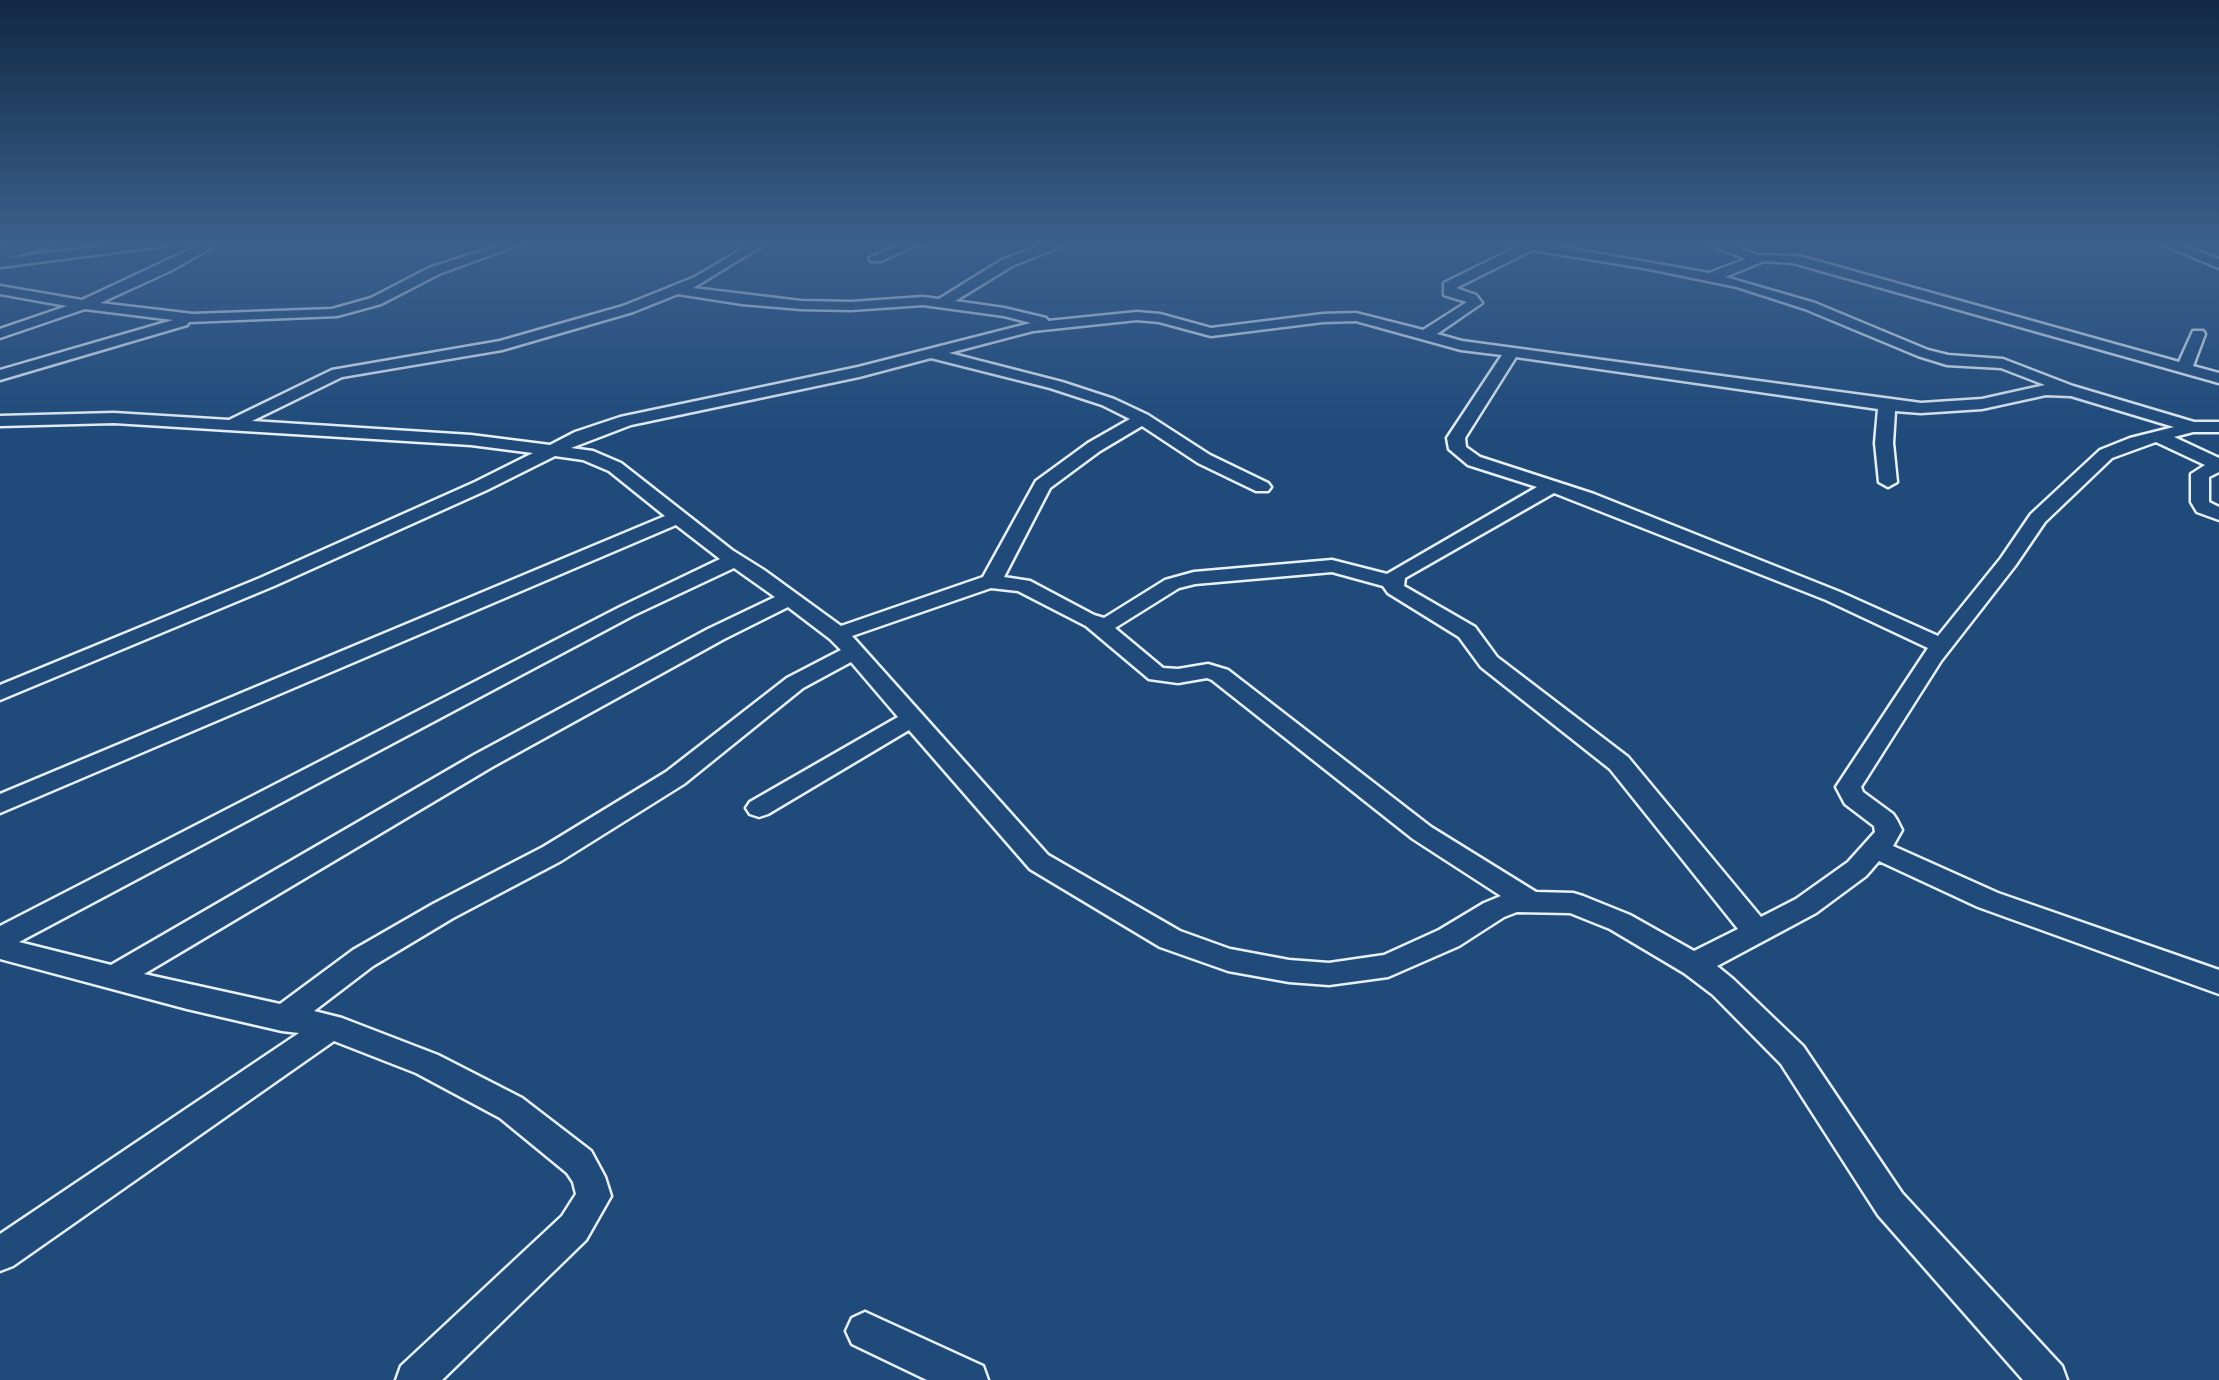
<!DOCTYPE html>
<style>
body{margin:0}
canvas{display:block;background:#1f4a7a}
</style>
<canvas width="2219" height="1380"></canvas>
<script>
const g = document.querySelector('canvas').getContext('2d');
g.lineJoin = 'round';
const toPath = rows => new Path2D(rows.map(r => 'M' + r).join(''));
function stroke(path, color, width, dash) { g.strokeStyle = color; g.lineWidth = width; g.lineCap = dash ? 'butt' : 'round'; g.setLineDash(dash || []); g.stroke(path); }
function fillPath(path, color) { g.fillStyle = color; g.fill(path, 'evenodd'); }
const street = toPath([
 [137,242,169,242,163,246,0,267,0,259,137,242],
 [206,242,221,242,172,270,100,303,193,314,332,309,371,298,429,268,509,242,526,242,439,274,381,304,337,316,189,322,187,325,0,380,0,370,173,320,85,309,0,338,0,329,67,306,0,294,0,286,82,300,206,242],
 [754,242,768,242,693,288,801,301,851,302,923,297,939,299,1002,260,1049,242,1065,242,1064,245,1012,266,955,301,1004,308,1046,318,1048,321,1137,312,1160,314,1211,328,1323,314,1356,313,1423,330,1467,302,1444,295,1444,283,1517,247,1504,245,1503,242,1532,242,1709,273,1746,259,1703,242,1720,242,1758,255,1799,256,2179,362,2193,331,2203,331,2205,334,2193,366,2219,373,2219,383,1793,263,1764,261,1725,277,1815,303,1928,350,1948,355,2003,359,2073,386,2194,422,2219,422,2219,432,2193,432,2174,437,2219,458,2219,472,2209,477,2209,502,2219,507,2219,520,2197,512,2191,502,2191,474,2205,465,2156,442,2112,458,2045,522,2015,566,1941,661,1861,787,1863,792,1893,814,1897,820,1902,830,1893,846,1998,893,2219,970,2219,994,1978,907,1879,861,1866,876,1816,913,1717,966,1733,979,1803,1046,1902,1193,2062,1366,2067,1380,2023,1380,1878,1215,1781,1064,1713,995,1684,973,1610,929,1570,913,1517,912,1504,917,1459,946,1388,977,1329,985,1289,982,1228,971,1160,947,1030,869,909,730,768,814,759,817,750,814,746,808,750,802,898,717,851,662,803,688,684,784,561,861,453,918,373,966,314,1011,342,1018,438,1055,522,1098,591,1151,605,1177,611,1196,586,1240,442,1380,396,1380,401,1366,562,1216,576,1194,573,1182,567,1173,500,1118,416,1073,334,1041,13,1266,0,1271,0,1234,299,1033,282,1031,187,1009,0,959,0,926,620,607,720,559,676,525,0,813,0,794,665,516,609,471,583,460,555,456,487,490,274,586,0,700,0,685,260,578,475,482,533,453,471,445,114,423,0,426,0,416,114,413,229,420,332,370,500,341,623,306,695,277,754,242],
 [1532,250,1644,268,1737,287,1805,309,1918,356,1947,365,2001,368,2045,385,1982,399,1921,403,1462,341,1437,334,1482,303,1476,295,1456,288,1532,250],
 [678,294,742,304,801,309,851,310,923,305,1004,316,1031,323,858,367,620,417,575,432,550,445,471,435,252,421,342,377,502,350,633,312,678,294],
 [1137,320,1159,322,1211,336,1323,322,1356,321,1461,350,1502,355,1447,438,1449,449,1468,465,1537,487,1387,574,1332,560,1194,572,1165,580,1104,618,1094,615,1030,581,1004,577,1050,488,1100,451,1142,426,1198,463,1256,491,1268,491,1271,487,1268,483,1210,455,1148,415,1114,399,1062,382,949,353,1033,331,1137,320],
 [1516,357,1878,409,1875,443,1879,482,1888,487,1897,482,1893,443,1895,411,1921,413,1982,409,2046,395,2071,396,2174,427,2130,438,2100,450,2031,514,2001,558,1938,636,1840,592,1594,494,1480,457,1466,447,1465,438,1516,357],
 [931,358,1050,388,1102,405,1130,419,1088,443,1036,481,983,577,841,626,764,570,732,550,621,463,593,451,571,448,631,425,859,377,931,358],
 [1554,493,1826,600,1928,648,1836,787,1845,804,1874,826,1875,832,1848,862,1796,899,1761,917,1628,757,1497,657,1475,627,1404,586,1405,578,1554,493],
 [734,568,775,597,708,629,474,755,111,965,19,942,634,615,734,568],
 [1332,572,1383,586,1388,593,1459,637,1481,667,1610,769,1738,929,1694,951,1630,915,1583,896,1573,893,1536,892,1431,827,1228,670,1208,664,1178,669,1163,668,1115,628,1179,588,1195,584,1332,572],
 [991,588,1018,591,1086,626,1149,679,1178,683,1207,678,1212,680,1413,839,1501,896,1484,903,1439,930,1384,955,1329,963,1289,960,1230,949,1180,931,1048,855,852,636,991,588],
 [788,607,830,639,841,650,787,678,666,772,543,847,433,904,353,950,280,1004,144,974,492,767,724,639,788,607],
 [907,242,923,242,881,261,871,261,869,258,907,242],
 [2157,242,2173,242,2219,259,2219,268,2157,242],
 [865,1312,983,1366,988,1380,927,1380,852,1344,846,1331,852,1318,865,1312]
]);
const primary = toPath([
 [22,242,54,242,51,246,0,260,0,248,22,242]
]);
stroke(street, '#e8f1f8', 5);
stroke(primary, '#e8f1f8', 5);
fillPath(street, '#1f4a7a');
fillPath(primary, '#1f4a7a');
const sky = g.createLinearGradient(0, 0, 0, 435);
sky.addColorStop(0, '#112943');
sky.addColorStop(0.56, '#3c608d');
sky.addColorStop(1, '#3c608d00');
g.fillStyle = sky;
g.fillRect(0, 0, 2219, 435);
</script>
